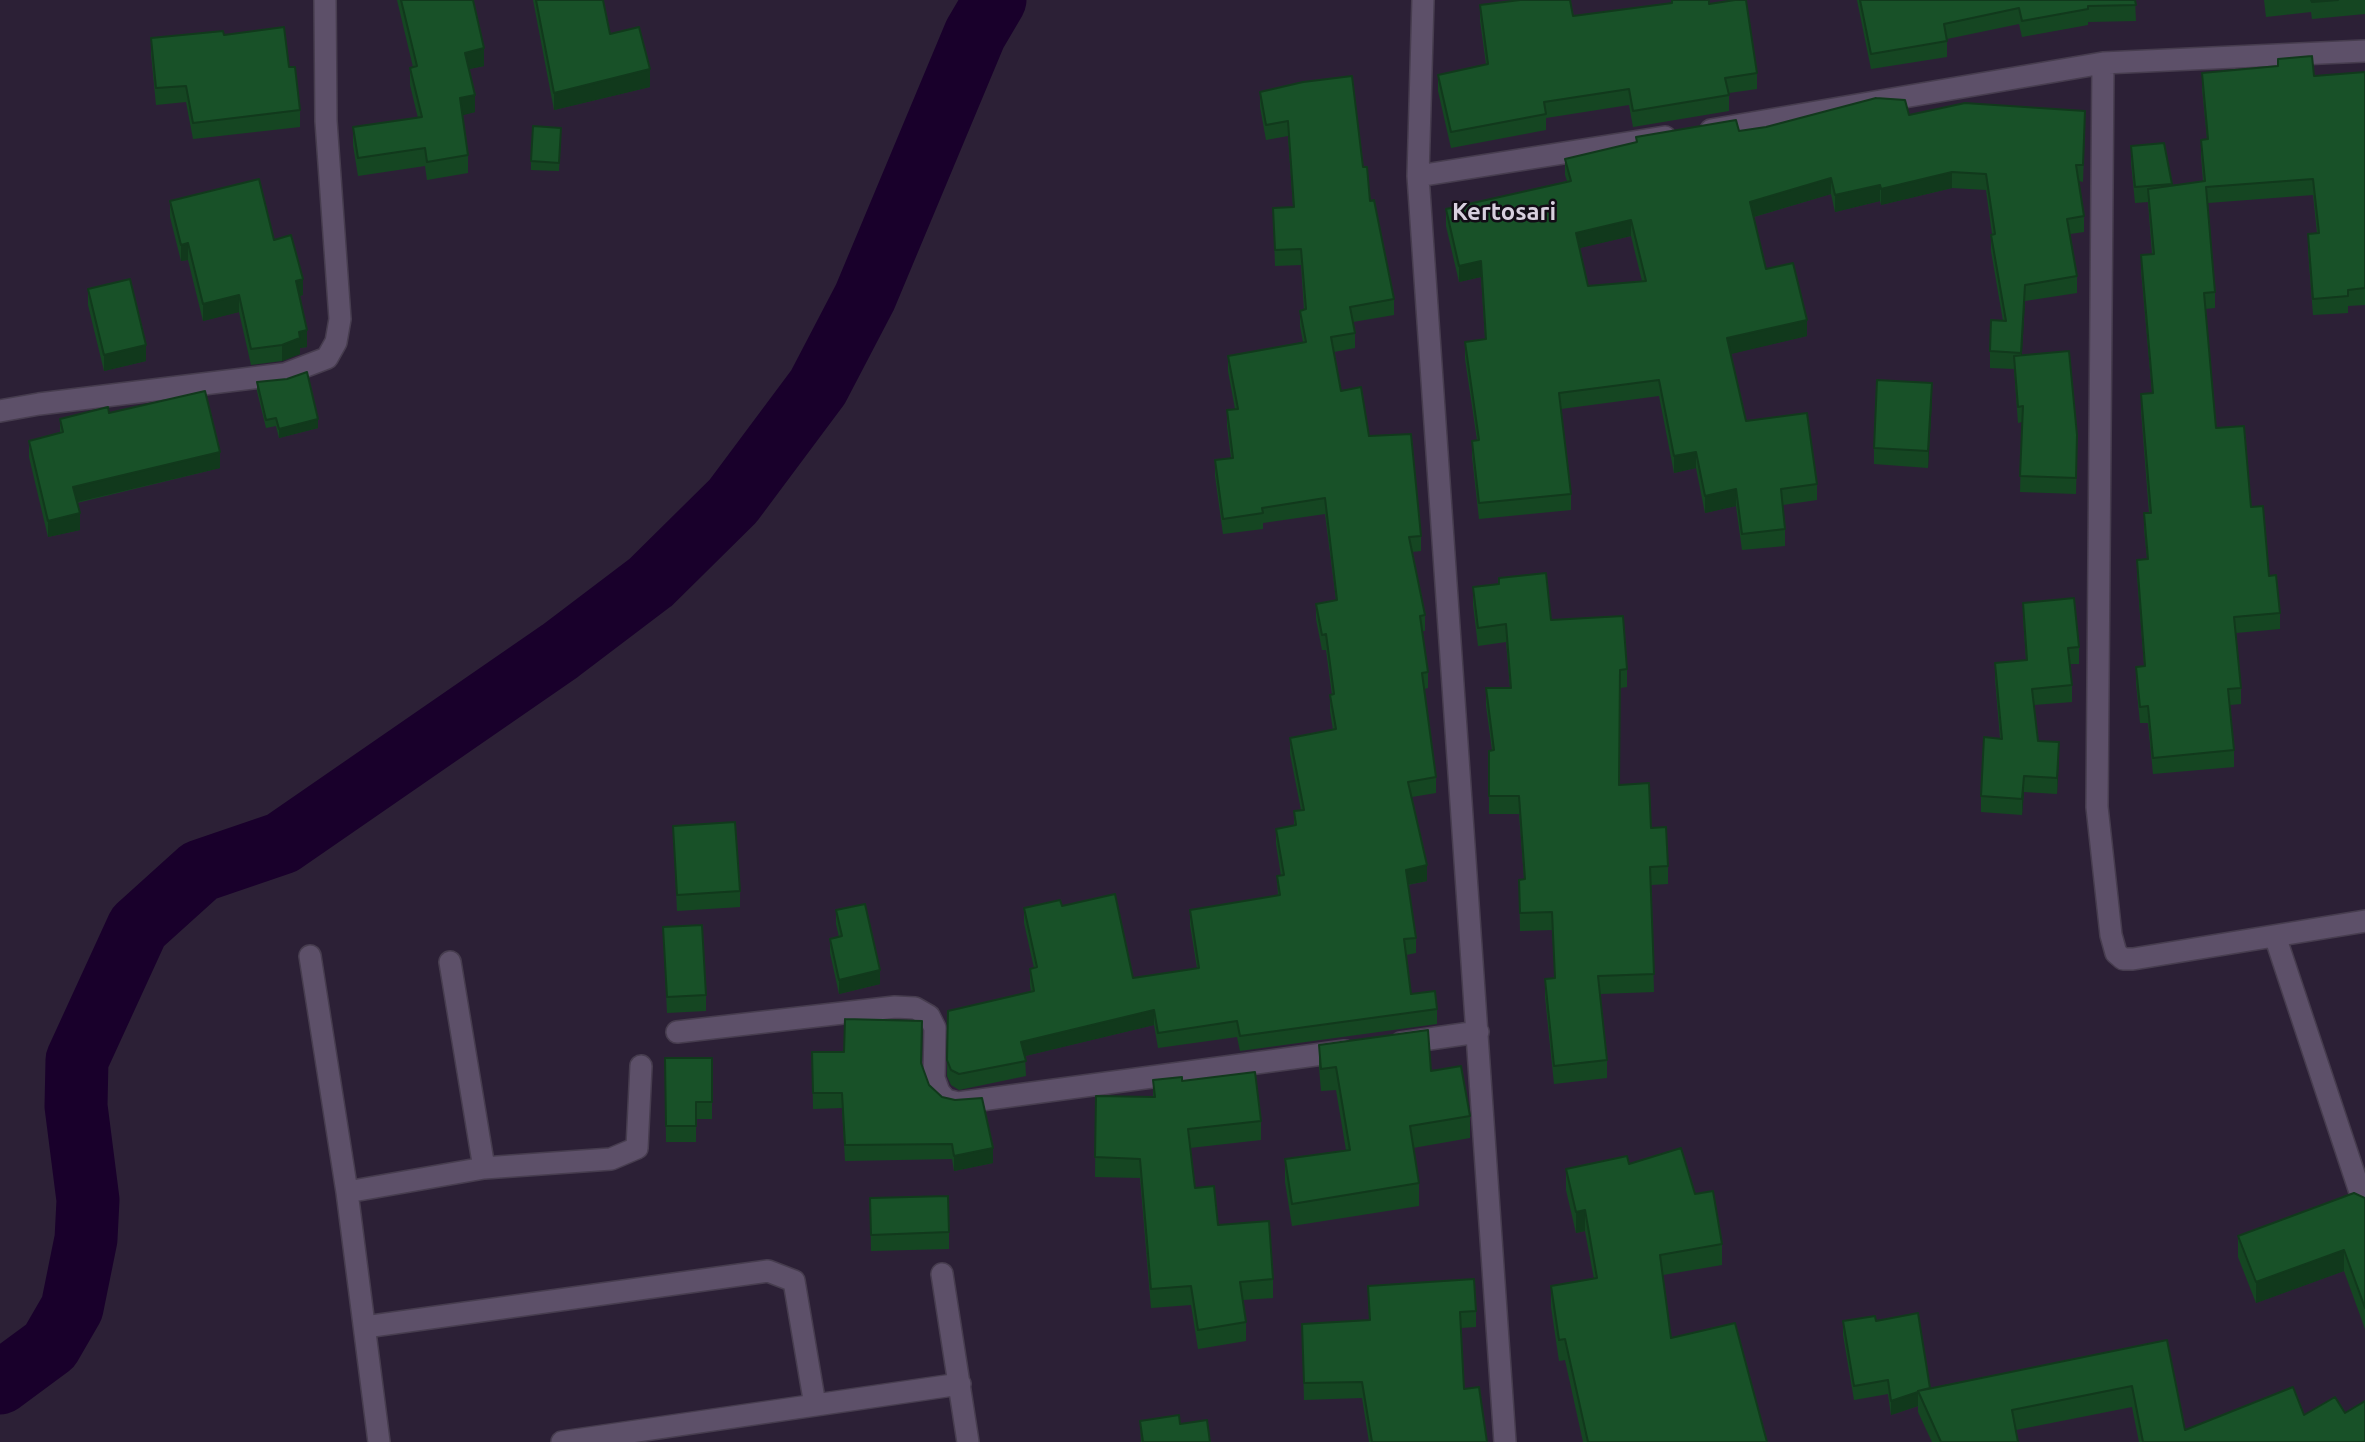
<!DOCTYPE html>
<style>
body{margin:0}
canvas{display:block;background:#2c2036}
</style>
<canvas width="2365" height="1442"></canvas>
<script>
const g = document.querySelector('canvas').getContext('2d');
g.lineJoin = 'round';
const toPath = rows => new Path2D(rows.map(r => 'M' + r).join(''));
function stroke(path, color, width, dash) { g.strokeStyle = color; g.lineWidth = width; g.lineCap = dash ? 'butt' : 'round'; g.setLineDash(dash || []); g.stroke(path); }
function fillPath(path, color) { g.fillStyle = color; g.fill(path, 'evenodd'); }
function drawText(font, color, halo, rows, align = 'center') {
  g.font = font + ' Ubuntu,sans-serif'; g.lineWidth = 5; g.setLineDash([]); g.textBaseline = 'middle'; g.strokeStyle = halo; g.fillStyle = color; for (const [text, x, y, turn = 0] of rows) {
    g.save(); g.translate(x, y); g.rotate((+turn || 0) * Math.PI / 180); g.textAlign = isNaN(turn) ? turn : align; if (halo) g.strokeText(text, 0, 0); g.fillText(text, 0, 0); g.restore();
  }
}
stroke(toPath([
 [0,1383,50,1346,72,1308,86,1239,88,1200,76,1106,77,1060,138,927,200,871,282,843,560,651,651,582,733,501,818,387,865,297,975,34,995,0]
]), '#19002b', 63);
const minor = toPath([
 [1423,0,1418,176,1505,1442],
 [2103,63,2097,807,2111,935,2116,953,2123,959,2133,959,2365,921],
 [1711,130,2103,63,2365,51],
 [1418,176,1665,137],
 [0,411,39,404,285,374,327,358,336,342,340,319,326,121,325,0],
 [2275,936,2365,1207],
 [310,956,347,1192,379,1442],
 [677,1032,895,1007,915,1008,929,1016,935,1028,934,1078,939,1092,946,1100,958,1103,1345,1051],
 [1401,1043,1478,1032],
 [484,1168,611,1159,637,1148,641,1066],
 [347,1192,484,1168,450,962],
 [942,1274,968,1442],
 [365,1327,768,1271,794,1281,815,1405],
 [562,1442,960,1384]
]);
stroke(minor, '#473d4f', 24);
stroke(minor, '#5d5069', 21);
fillPath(toPath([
 [397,0,473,0,484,66,469,69,475,112,462,115,468,155,468,173,427,180,425,166,358,176,353,145,353,127,418,118,410,85,410,68,413,67],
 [533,0,603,0,610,34,650,87,554,110],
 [1671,0,1709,0,1709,4,1757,73,1757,89,1729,93,1729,111,1633,127,1629,105,1546,118,1546,130,1451,148,1438,91,1438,75,1486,64,1480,21,1480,5,1573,16,1671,3],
 [1857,0,2135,0,2136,21,2088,22,2088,25,2022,37,2019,24,1947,39,1947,57,1871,69],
 [2264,0,2365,0,2365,14,2312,19,2311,12,2266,17],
 [224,35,300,110,300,127,193,139,186,102,156,105,151,54,151,38],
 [2278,59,2314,76,2365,72,2365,305,2348,306,2348,313,2313,315,2308,250,2308,234,2317,233,2313,195,2208,203,2215,292,2215,308,2205,309,2216,428,2251,507,2280,613,2280,629,2236,633,2241,688,2241,704,2230,705,2234,750,2234,767,2153,774,2148,723,2140,723,2136,683,2136,667,2144,666,2137,576,2137,560,2147,559,2144,529,2144,513,2149,513,2141,411,2141,394,2152,393,2141,271,2141,255,2152,254,2148,202,2135,203,2131,163,2131,146,2164,143,2172,186,2203,181,2201,156,2201,140,2207,139,2202,89,2202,73,2278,66],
 [1260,92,1363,167,1394,299,1394,315,1353,322,1355,333,1355,348,1334,352,1341,391,1369,436,1421,536,1421,551,1412,552,1425,615,1425,631,1422,631,1428,672,1428,688,1424,689,1436,777,1436,793,1412,797,1427,881,1408,885,1416,938,1416,953,1406,955,1411,994,1437,1009,1437,1024,1240,1051,1237,1037,1158,1048,1154,1025,1025,1056,1026,1076,959,1090,951,1085,947,1076,948,1011,1031,992,1030,985,1030,969,1034,968,1024,923,1024,908,1062,906,1133,978,1197,968,1190,925,1190,910,1278,896,1277,876,1281,876,1276,844,1276,829,1294,825,1294,811,1301,810,1290,754,1290,738,1333,730,1330,711,1330,695,1332,695,1326,650,1322,650,1316,619,1316,604,1336,600,1325,514,1263,523,1263,529,1223,534,1215,476,1215,460,1231,458,1227,426,1227,410,1235,409,1228,371,1228,356,1303,342,1300,326,1300,311,1304,310,1301,265,1275,266,1273,208,1293,207,1288,136,1266,140,1260,107],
 [1909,115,2085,127,2083,182,2079,181,2084,216,2084,232,2070,234,2077,276,2077,293,2025,301,2021,356,2077,451,2076,494,2020,492,2022,422,2018,423,2014,369,1990,368,1990,351,2003,321,1991,251,1991,235,1992,234,1986,190,1952,188,1881,205,1880,201,1835,212,1831,194,1754,217,1766,269,1807,336,1730,354,1746,421,1817,484,1817,500,1783,505,1785,529,1785,546,1742,550,1736,506,1705,513,1696,468,1674,473,1659,396,1561,409,1571,494,1571,510,1479,519,1472,457,1472,441,1477,440,1465,359,1465,342,1485,339,1481,277,1459,282,1446,226,1446,209,1567,181,1565,175,1565,159,1636,142,1636,137,1739,131],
 [1631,236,1642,281,1588,286,1579,248],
 [561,136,559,171,531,170,531,161],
 [170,201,274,240,303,295,299,296,307,347,300,348,300,354,282,361,251,365,239,312,203,321,188,260,181,261,170,217],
 [88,289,146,361,104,371,88,305],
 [257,382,318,428,279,438,276,426,266,428,257,391],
 [1932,400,1928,468,1874,464,1874,448],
 [109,413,220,468,77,503,80,530,48,537,29,457,29,441,60,433,60,419],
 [1499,578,1551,620,1627,669,1627,687,1620,688,1619,785,1651,828,1668,866,1668,884,1651,885,1654,992,1600,994,1607,1060,1607,1078,1554,1084,1545,997,1545,979,1555,978,1552,930,1520,931,1519,880,1524,879,1519,814,1489,814,1489,751,1492,750,1486,706,1486,688,1510,688,1506,642,1478,646,1473,605,1473,587,1499,584],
 [2023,603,2079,647,2079,664,2070,664,2072,685,2072,702,2034,705,2038,741,2059,759,2057,794,2024,792,2022,815,1981,812,1981,796,2000,738,1995,679,1995,663,2026,660,2023,619],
 [673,826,740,891,740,907,677,911],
 [836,910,880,984,839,994,830,953,830,939,839,937,836,924],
 [663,927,706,995,706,1011,667,1013],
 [1319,1045,1431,1071,1470,1116,1470,1138,1413,1148,1419,1183,1419,1206,1292,1226,1285,1182,1285,1159,1346,1150,1336,1090,1321,1091,1319,1067],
 [812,1052,844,1052,921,1064,929,1085,993,1163,954,1171,952,1159,845,1161,842,1108,813,1109],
 [665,1058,712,1058,712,1119,696,1119,696,1142,666,1142],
 [1153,1080,1182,1081,1261,1121,1261,1140,1190,1148,1195,1188,1218,1225,1273,1279,1273,1298,1243,1300,1246,1322,1246,1341,1198,1349,1191,1305,1151,1308,1140,1178,1095,1177,1096,1096,1153,1097],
 [1629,1164,1695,1194,1722,1244,1722,1265,1663,1275,1671,1338,1767,1442,1583,1442,1565,1360,1559,1361,1551,1307,1551,1286,1594,1279,1585,1231,1576,1233,1566,1190,1566,1169],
 [870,1198,949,1232,949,1249,871,1251],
 [2365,1198,2365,1329,2344,1271,2256,1303,2238,1257,2238,1236],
 [1368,1286,1476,1311,1476,1327,1460,1328,1464,1389,1487,1442,1369,1442,1362,1398,1304,1400,1302,1324,1369,1320],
 [1843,1321,1876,1321,1930,1388,2167,1340,2185,1430,2304,1415,2345,1413,2365,1442,2139,1442,2132,1407,2016,1430,2018,1442,1932,1442,1918,1412,1918,1406,1891,1415,1888,1394,1854,1400,1843,1335],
 [1140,1421,1180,1424,1210,1442,1141,1442]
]), '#154622');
fillPath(toPath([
 [484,48,484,66,465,70,465,53],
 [650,69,650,87,554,110,554,93],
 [475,95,475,112,460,116,460,98],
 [1952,172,1952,188,1881,205,1881,189],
 [1831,178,1831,194,1750,218,1750,202],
 [1880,185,1880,201,1835,212,1835,195],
 [1631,220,1631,236,1576,249,1576,233],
 [188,243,188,260,181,261,181,245],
 [1481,261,1481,277,1459,282,1459,266],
 [303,279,303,295,296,297,296,281],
 [2025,285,2025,301,2021,370,2021,353],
 [239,295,239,312,203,321,203,304],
 [1807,320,1807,336,1727,355,1727,338],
 [307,330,307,347,300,348,300,354,282,361,282,345,299,332],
 [146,345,146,361,104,371,104,355],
 [1932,383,1932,400,1928,468,1928,451],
 [318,419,318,428,279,438,279,429],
 [220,452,220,468,73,503,73,487],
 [1696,452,1696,468,1674,473,1674,456],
 [1736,489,1736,506,1705,513,1705,496],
 [80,513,80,530,48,537,48,521],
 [2059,742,2059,759,2057,794,2057,778],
 [2024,776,2024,792,2022,815,2022,799],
 [1427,865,1427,881,1406,885,1406,870],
 [880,970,880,984,839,994,839,980],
 [1154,1010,1154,1025,1021,1057,1021,1042],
 [993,1148,993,1163,954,1171,954,1156],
 [1585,1210,1585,1231,1576,1233,1576,1212],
 [2344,1250,2344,1271,2256,1303,2256,1282],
 [1918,1392,1918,1406,1891,1415,1891,1401]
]), '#11391c');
const building = toPath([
 [401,0,473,0,484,48,465,53,475,95,460,98,468,155,427,162,425,148,358,158,353,127,422,117,410,68,417,66,401,0],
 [536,0,603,0,610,34,639,27,650,69,554,93,536,0],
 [1520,0,1570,0,1573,16,1672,3,1672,0,1709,0,1709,4,1735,0,1746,0,1757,73,1725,78,1729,95,1633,111,1629,89,1544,102,1546,114,1451,132,1438,75,1488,64,1480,5,1520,0],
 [1860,0,2135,0,2136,5,2088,6,2088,9,2022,21,2019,8,1944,24,1947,41,1871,54,1860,0],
 [2311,0,2338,0,2312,2,2311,0],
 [284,27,289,67,295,67,300,110,193,123,186,86,156,88,151,38,223,31,224,35,284,27],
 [2312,56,2314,76,2365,72,2365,288,2348,290,2348,296,2313,299,2308,234,2319,233,2313,179,2206,187,2215,292,2204,293,2216,428,2244,426,2251,507,2263,506,2269,576,2276,575,2280,613,2234,617,2241,688,2228,689,2234,750,2153,758,2148,706,2140,707,2136,667,2145,666,2137,560,2148,559,2144,513,2151,513,2141,394,2153,393,2141,255,2154,254,2148,189,2205,181,2201,140,2208,139,2202,73,2278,66,2278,59,2312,56],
 [1352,76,1363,167,1367,167,1370,201,1374,200,1394,299,1350,307,1355,333,1331,337,1341,391,1361,387,1369,436,1411,434,1421,536,1409,537,1425,615,1420,616,1428,672,1422,673,1436,777,1408,782,1427,865,1406,870,1416,938,1404,939,1411,994,1435,991,1437,1009,1240,1036,1237,1021,1158,1033,1154,1010,1021,1042,1026,1061,959,1074,951,1070,947,1060,948,1011,1034,991,1030,969,1037,967,1024,908,1060,900,1062,906,1115,894,1133,978,1199,968,1190,910,1280,895,1277,876,1284,875,1276,829,1296,825,1294,811,1304,810,1290,738,1336,729,1330,695,1334,694,1326,634,1322,635,1316,604,1337,600,1325,498,1262,508,1263,513,1223,519,1215,460,1233,458,1227,410,1238,409,1228,356,1306,342,1300,311,1306,309,1301,249,1275,250,1273,208,1294,207,1288,121,1266,125,1260,92,1303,82,1352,76],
 [1876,98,1905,100,1909,115,1965,103,2085,111,2083,165,2076,165,2084,216,2067,219,2077,276,2025,285,2021,353,1990,351,1991,320,2006,321,1991,235,1995,234,1986,174,1952,172,1881,189,1880,185,1835,195,1831,178,1750,202,1766,269,1793,263,1807,320,1727,338,1746,421,1807,413,1817,484,1781,489,1785,529,1742,534,1736,489,1705,496,1696,452,1674,456,1659,380,1559,393,1571,494,1479,503,1472,441,1479,440,1465,342,1486,339,1481,261,1459,266,1446,209,1571,181,1565,159,1637,142,1636,137,1736,120,1739,131,1766,127,1876,98],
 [1631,220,1646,281,1588,286,1576,233,1631,220],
 [533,126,561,128,559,163,531,161,533,126],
 [2164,143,2172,184,2135,187,2131,146,2164,143],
 [259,179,274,240,291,235,303,279,296,281,307,330,299,332,300,338,282,345,251,349,239,295,203,304,188,243,181,245,170,201,259,179],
 [130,279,146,345,104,355,88,289,130,279],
 [2069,351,2077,435,2076,478,2020,476,2023,406,2018,407,2014,356,2069,351],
 [307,372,318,419,279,429,276,418,266,420,257,382,287,379,307,372],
 [1877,380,1932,383,1928,451,1874,448,1877,380],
 [205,391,220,452,73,487,80,513,48,521,29,441,63,432,60,419,108,407,109,413,205,391],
 [1546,573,1551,620,1623,616,1627,669,1620,670,1619,785,1649,783,1651,828,1666,827,1668,866,1650,867,1654,974,1598,976,1607,1060,1554,1066,1545,979,1555,978,1552,912,1520,913,1519,880,1525,879,1519,796,1489,796,1489,751,1494,750,1486,688,1511,688,1506,624,1478,628,1473,587,1499,584,1499,578,1546,573],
 [2074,598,2079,647,2068,648,2072,685,2032,689,2038,741,2059,742,2057,778,2024,776,2022,799,1981,796,1984,737,2002,739,1995,663,2027,660,2023,603,2074,598],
 [735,822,740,891,677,895,673,826,735,822],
 [865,904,880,970,839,980,830,939,842,936,836,910,865,904],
 [702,925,706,995,667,997,663,927,702,925],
 [845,1019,922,1021,921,1063,929,1085,942,1097,955,1100,982,1098,993,1148,954,1156,952,1144,845,1145,842,1093,813,1093,812,1052,844,1052,845,1019],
 [1428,1030,1431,1071,1461,1066,1470,1116,1410,1126,1419,1183,1292,1204,1285,1159,1350,1150,1336,1067,1321,1069,1319,1045,1428,1030],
 [665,1058,712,1058,712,1102,696,1102,696,1126,666,1126,665,1058],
 [1255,1072,1261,1121,1188,1129,1195,1188,1214,1186,1218,1225,1269,1221,1273,1279,1240,1282,1246,1322,1198,1330,1191,1286,1151,1289,1140,1159,1095,1157,1096,1096,1155,1097,1153,1080,1182,1077,1182,1081,1255,1072],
 [1681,1148,1695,1194,1713,1191,1722,1244,1660,1255,1671,1338,1735,1323,1767,1442,1588,1442,1565,1339,1559,1340,1551,1286,1597,1278,1585,1210,1576,1212,1566,1169,1627,1156,1629,1164,1681,1148],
 [2354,1193,2365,1198,2365,1308,2344,1250,2256,1282,2238,1236,2354,1193],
 [948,1196,949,1232,871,1235,870,1198,948,1196],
 [1474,1279,1476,1311,1460,1312,1464,1389,1479,1387,1487,1442,1372,1442,1362,1382,1304,1383,1302,1324,1370,1320,1368,1286,1474,1279],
 [1918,1313,1930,1388,1918,1391,1918,1392,1891,1401,1888,1380,1854,1386,1843,1321,1875,1316,1876,1321,1918,1313],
 [2167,1340,2185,1430,2293,1387,2304,1415,2335,1397,2345,1413,2365,1401,2365,1442,2143,1442,2132,1386,2012,1410,2018,1442,1941,1442,1918,1391,2167,1340],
 [1179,1415,1180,1424,1207,1420,1210,1442,1143,1442,1140,1421,1179,1415]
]);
fillPath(building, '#185128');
stroke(building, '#11391c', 2);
drawText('bold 24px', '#d8d0df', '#120c16', [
 ["Kertosari",1504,212]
]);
</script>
